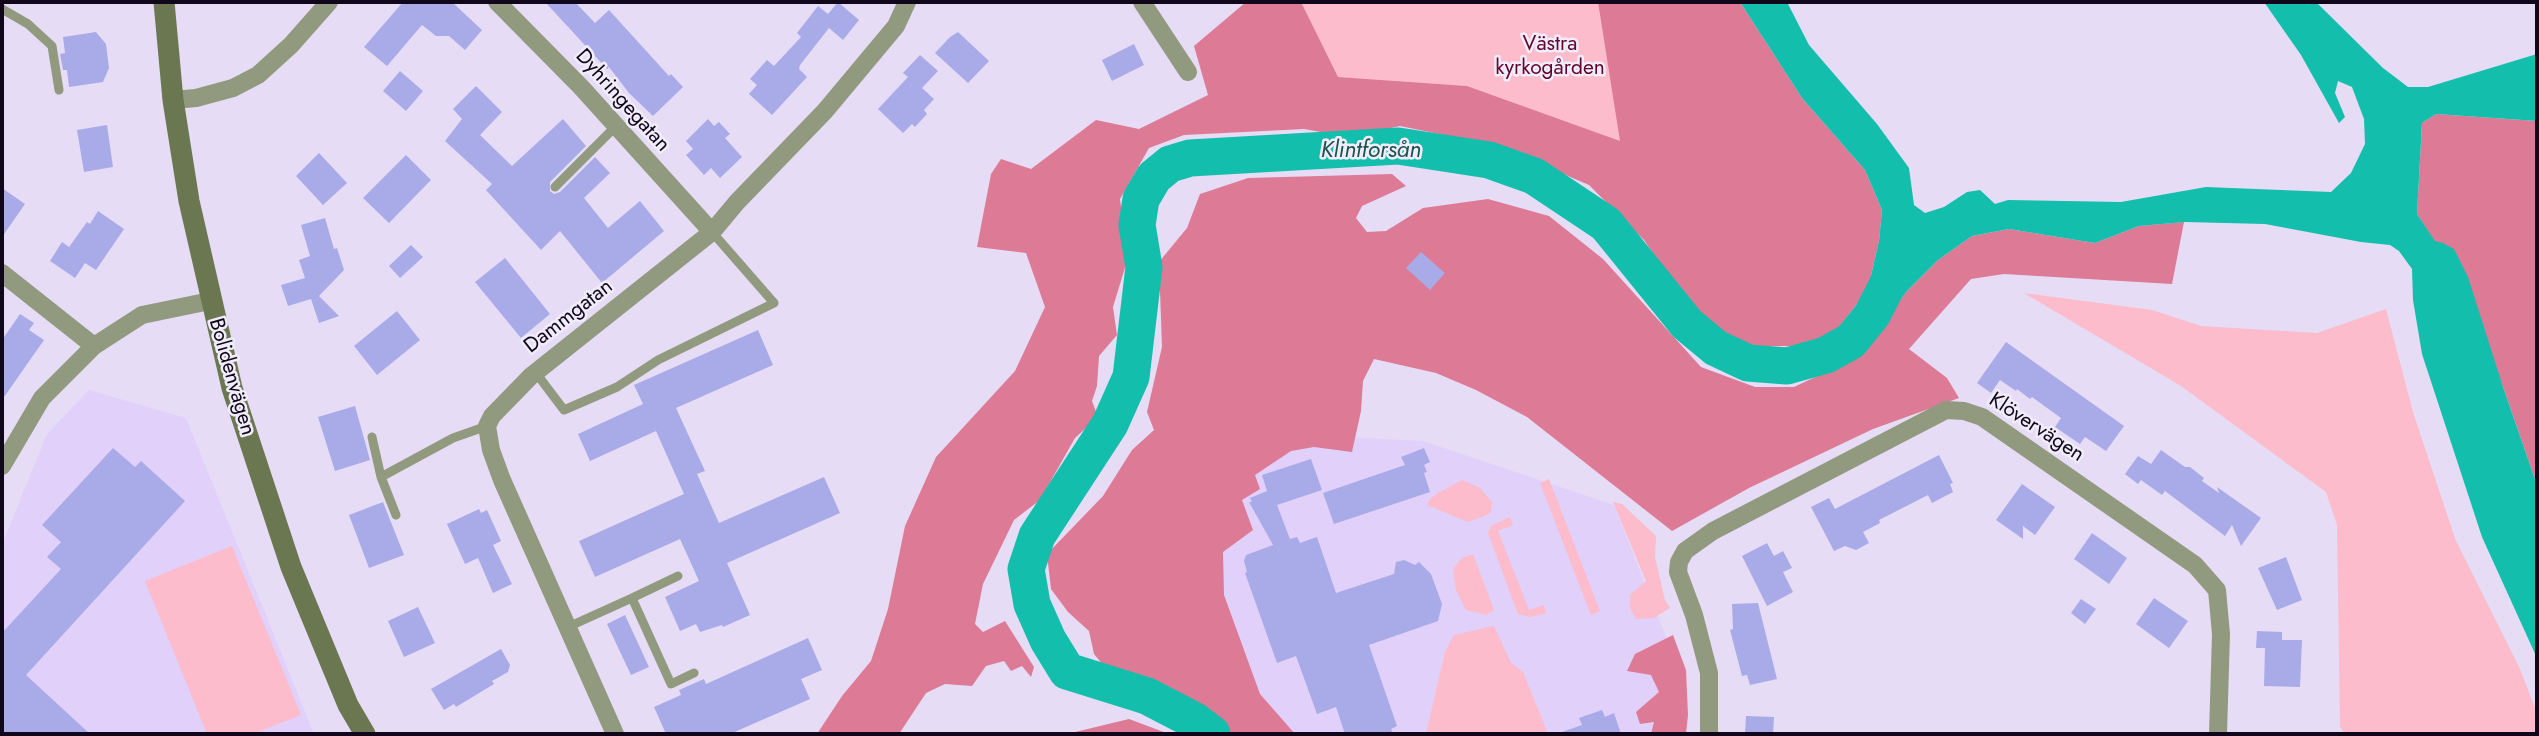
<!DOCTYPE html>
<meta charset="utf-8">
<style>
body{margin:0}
#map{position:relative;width:2539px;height:736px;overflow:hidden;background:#e6dcf5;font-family:Jost,sans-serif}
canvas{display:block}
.frame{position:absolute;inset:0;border:4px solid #10071b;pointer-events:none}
</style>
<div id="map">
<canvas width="2539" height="736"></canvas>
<div class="frame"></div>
</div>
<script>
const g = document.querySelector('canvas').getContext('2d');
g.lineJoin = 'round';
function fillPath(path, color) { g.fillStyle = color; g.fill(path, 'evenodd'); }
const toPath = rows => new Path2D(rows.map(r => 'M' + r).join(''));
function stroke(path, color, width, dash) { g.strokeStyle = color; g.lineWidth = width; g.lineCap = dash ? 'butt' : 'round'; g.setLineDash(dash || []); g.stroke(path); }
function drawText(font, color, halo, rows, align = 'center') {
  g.font = font + ' Jost,sans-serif'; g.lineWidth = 5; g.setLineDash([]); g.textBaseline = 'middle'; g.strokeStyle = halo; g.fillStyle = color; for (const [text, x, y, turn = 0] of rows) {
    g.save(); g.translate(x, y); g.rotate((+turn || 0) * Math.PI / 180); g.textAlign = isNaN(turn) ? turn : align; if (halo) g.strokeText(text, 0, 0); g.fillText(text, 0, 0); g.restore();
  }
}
fillPath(toPath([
 [89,390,186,418,314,734,2,734,2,545,47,434],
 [1303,435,1423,441,1614,505,1668,642,1669,734,1263,734,1216,628,1207,469]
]), '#e1d0fa');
fillPath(toPath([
 [1301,2,1598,2,1621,142,1467,86,1337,77],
 [2024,293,2152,310,2201,326,2317,333,2386,309,2413,412,2456,541,2520,669,2537,713,2537,734,2345,734,2340,727,2337,525,2326,492,2181,386],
 [1549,479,1600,611,1591,615,1540,483],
 [1462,480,1480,488,1492,502,1491,512,1485,516,1468,522,1427,505,1430,499,1438,493],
 [1613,502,1622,504,1656,536,1655,557,1665,600,1670,608,1654,618,1636,619,1630,608,1630,595,1646,581],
 [1510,517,1513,525,1498,531,1529,610,1544,605,1546,613,1530,617,1518,614,1488,533,1491,526],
 [232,546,301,715,253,734,207,734,145,581],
 [1473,554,1494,610,1486,615,1466,610,1456,590,1453,569,1462,558],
 [1494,626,1511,663,1523,672,1548,734,1426,734,1445,652,1454,635]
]), '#fcbccb');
fillPath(toPath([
 [1246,2,1301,2,1338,77,1467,86,1620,141,1598,2,1740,2,1802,98,1865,170,1882,210,1879,241,1870,280,1857,304,1832,336,1795,346,1739,346,1687,304,1644,240,1589,185,1533,161,1469,140,1400,126,1349,137,1304,129,1184,135,1149,148,1120,199,1128,258,1113,307,1117,335,1099,356,1097,386,1092,401,1098,417,1075,438,1040,500,1014,520,983,584,975,624,983,632,1005,621,1034,667,1031,677,1022,666,1011,671,1004,661,986,666,972,686,945,684,926,693,899,734,817,734,842,696,871,661,888,609,905,526,936,457,1015,371,1045,307,1026,253,977,247,991,174,1001,159,1031,169,1096,120,1139,129,1208,95,1194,46],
 [2436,114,2537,121,2537,485,2503,387,2435,242,2417,214,2422,123],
 [1392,174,1406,186,1362,206,1356,218,1367,232,1386,231,1423,208,1488,199,1549,216,1603,259,1701,367,1755,387,1794,387,1847,362,1883,323,1907,291,1938,260,1972,236,2009,229,2095,243,2139,226,2184,222,2172,284,2004,274,1971,279,1909,349,1947,378,1959,398,1873,429,1749,488,1672,531,1527,417,1476,390,1436,373,1374,359,1363,381,1361,411,1352,452,1314,447,1291,451,1255,475,1260,489,1242,500,1253,530,1223,552,1224,595,1260,694,1295,734,1221,734,1221,724,1215,715,1198,709,1162,686,1110,673,1094,654,1089,631,1068,612,1051,589,1047,554,1103,496,1132,450,1154,430,1147,412,1162,347,1159,262,1187,228,1200,194,1248,178],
 [1673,635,1686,670,1688,715,1686,734,1651,734,1654,722,1640,724,1636,712,1659,692,1651,675,1627,671,1635,654],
 [1129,719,1169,734,1067,734]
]), '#dd7a95');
fillPath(toPath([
 [1740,2,1787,2,1809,45,1877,124,1909,168,1914,205,1925,213,1944,207,1967,192,1980,190,1995,204,2008,200,2121,202,2206,187,2331,192,2351,173,2365,144,2364,119,2352,87,2338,81,2335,93,2345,117,2339,123,2301,55,2264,2,2316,2,2383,68,2408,87,2428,87,2537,54,2537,121,2436,114,2422,123,2417,214,2435,241,2443,243,2454,249,2468,277,2503,387,2537,485,2537,658,2482,537,2422,354,2413,300,2412,269,2399,251,2390,245,2361,242,2265,224,2185,222,2139,226,2095,243,2009,229,1972,236,1938,260,1907,291,1883,323,1857,304,1870,280,1879,241,1882,210,1865,170,1802,98]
]), '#13beac');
stroke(toPath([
 [1212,734,1195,721,1147,696,1067,671,1048,640,1032,604,1026,569,1037,536,1110,424,1131,377,1144,267,1137,225,1141,199,1154,177,1170,164,1190,158,1398,146,1489,160,1534,176,1606,224,1687,324,1716,348,1748,363,1787,366,1826,355,1851,341,1872,315,1894,272]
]), '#13beac', 37);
fillPath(toPath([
 [403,2,452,2,482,30,465,50,449,36,436,36,422,25,387,66,364,47],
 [545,2,575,2,595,23,609,10,669,76,671,74,683,87,653,116,629,93,609,67,607,69],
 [838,2,859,20,843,40,829,28,800,65,799,69,807,77,772,115,749,94,757,85,750,79,767,60,774,66,801,37,797,33,818,6,828,14],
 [96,32,106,44,109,68,103,82,69,87,67,70,63,70,60,54,65,53,63,37],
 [958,32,989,61,968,83,935,53,950,37],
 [1134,44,1144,65,1112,81,1102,60],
 [920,55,938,71,922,88,934,99,924,110,927,114,915,127,912,124,903,133,878,109,908,77,903,73],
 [400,71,423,91,406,111,383,91],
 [476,86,502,112,480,135,512,166,563,119,586,146,550,182,550,191,554,194,560,192,595,157,610,173,584,198,608,228,640,201,664,231,602,283,560,231,541,250,486,190,492,184,445,141,462,119,453,109],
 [708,119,714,126,719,122,730,134,725,138,742,157,720,178,711,168,704,175,686,155,693,149,686,141],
 [107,125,113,167,84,172,77,130],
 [319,153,347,183,323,205,296,176],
 [406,155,431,180,389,223,363,198],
 [2,188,25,204,2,237],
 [98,211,124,229,96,270,85,263,75,278,50,261,62,242,69,247,87,222,90,224],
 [325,218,334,249,337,248,344,270,319,296,339,316,319,323,311,299,288,306,281,285,305,278,299,260,310,256,301,225],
 [411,245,423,257,400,278,389,266],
 [1421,252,1445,273,1430,290,1406,268],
 [505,258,550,314,521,338,475,282],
 [397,311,420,340,377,375,354,346],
 [20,314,34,323,29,330,44,340,2,400,2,340],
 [758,330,773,365,676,408,705,471,697,474,719,523,824,477,840,513,727,563,750,615,723,627,722,625,700,632,696,624,680,631,665,597,699,581,680,539,595,577,579,541,684,494,656,431,590,461,578,434,643,404,634,385],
 [2006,342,2124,426,2106,451,2085,437,2080,444,2055,427,2061,418,2032,397,2030,399,2017,389,2016,391,2000,380,1991,393,1977,383],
 [355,406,370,460,335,471,318,417],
 [113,448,135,467,141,461,185,501,26,675,90,734,2,734,2,633,61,569,47,557,61,542,42,525],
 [1424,448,1430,462,1424,465,1427,472,1424,473,1430,492,1334,524,1323,493,1405,465,1401,457],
 [2161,450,2185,467,2190,467,2204,478,2202,481,2219,493,2217,487,2261,518,2241,546,2232,525,2225,536,2165,491,2162,495,2141,480,2138,484,2125,474,2138,456,2151,464],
 [1939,455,1953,483,1950,484,1953,492,1932,503,1928,495,1879,520,1880,523,1863,532,1869,543,1856,550,1845,546,1834,551,1811,507,1829,498,1835,509],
 [1311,459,1322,490,1277,505,1290,539,1297,537,1300,543,1317,537,1336,593,1394,574,1396,562,1404,560,1415,565,1419,562,1431,574,1442,604,1438,621,1369,645,1397,726,1391,729,1393,734,1345,734,1336,707,1317,714,1296,656,1277,663,1245,573,1247,572,1244,561,1246,555,1273,545,1249,502,1252,502,1250,498,1267,491,1262,475],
 [2022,484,2055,507,2035,535,2023,526,2023,539,1996,520],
 [383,502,404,555,369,568,349,515],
 [479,509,481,513,487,510,501,541,493,545,512,584,493,593,478,558,465,564,447,524],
 [2092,533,2127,558,2109,584,2074,559],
 [1767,543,1774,556,1783,551,1792,568,1783,572,1793,592,1767,606,1742,556],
 [2286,557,2302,600,2277,610,2258,568],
 [2154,598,2188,621,2169,648,2136,624],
 [2081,599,2096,609,2085,624,2071,613],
 [1758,603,1777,679,1750,685,1747,675,1742,676,1730,630,1733,629,1732,604],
 [418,607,435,643,404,657,388,621],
 [625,615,649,667,631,675,607,624],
 [2257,631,2282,632,2282,640,2302,640,2300,687,2264,686,2265,648,2256,648],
 [808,638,822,670,801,679,810,699,730,734,666,734,654,707,681,695,679,690,704,679,706,684],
 [501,649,510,665,508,672,492,681,494,684,456,707,454,704,444,710,431,689],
 [1602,710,1605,717,1614,713,1621,734,1563,734,1562,732,1582,725,1579,718],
 [1746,716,1774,717,1773,734,1745,734]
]), '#a9abe8');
stroke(toPath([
 [2,9,28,24,52,46,59,90],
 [555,187,616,126],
 [536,373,564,410,617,387,658,360,774,303,712,232],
 [372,437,381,477],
 [396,515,381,477,453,438,487,426],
 [632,598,678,576],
 [568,627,632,598,671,684,694,673]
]), '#919a7f', 9);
stroke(toPath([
 [497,2,581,87,712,232],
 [1142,2,1188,72],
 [173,100,196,98,233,88,258,75,291,45,329,2],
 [2,273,94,346],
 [2,466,42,398,94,346,142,315,210,301],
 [615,734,502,480,491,450,487,426,492,416,531,376,712,232,737,202,825,111,896,26,907,2],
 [1709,734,1709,673,1694,615,1678,572,1679,562,1685,551,1713,531,1946,410,1964,411,1982,417,2195,565,2217,590,2221,634,2218,734]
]), '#919a7f', 18);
stroke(toPath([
 [164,2,173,100,189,201,232,388,291,567,348,705,365,734]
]), '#6a7750', 21);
drawText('21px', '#62052d', '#f1ecf9', [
 ["Västra",1550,45],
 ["kyrkogården",1550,69]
]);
drawText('21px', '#10071b', '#f1ecf9', [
 ["Dyhringegatan",622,101,48],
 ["Dammgatan",569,317,-38],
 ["Bolidenvägen",231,377,74],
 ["Klövervägen",2036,428,33]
]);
drawText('italic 23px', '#18544d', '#f1ecf9', [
 ["Klintforsån",1371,151]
]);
</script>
